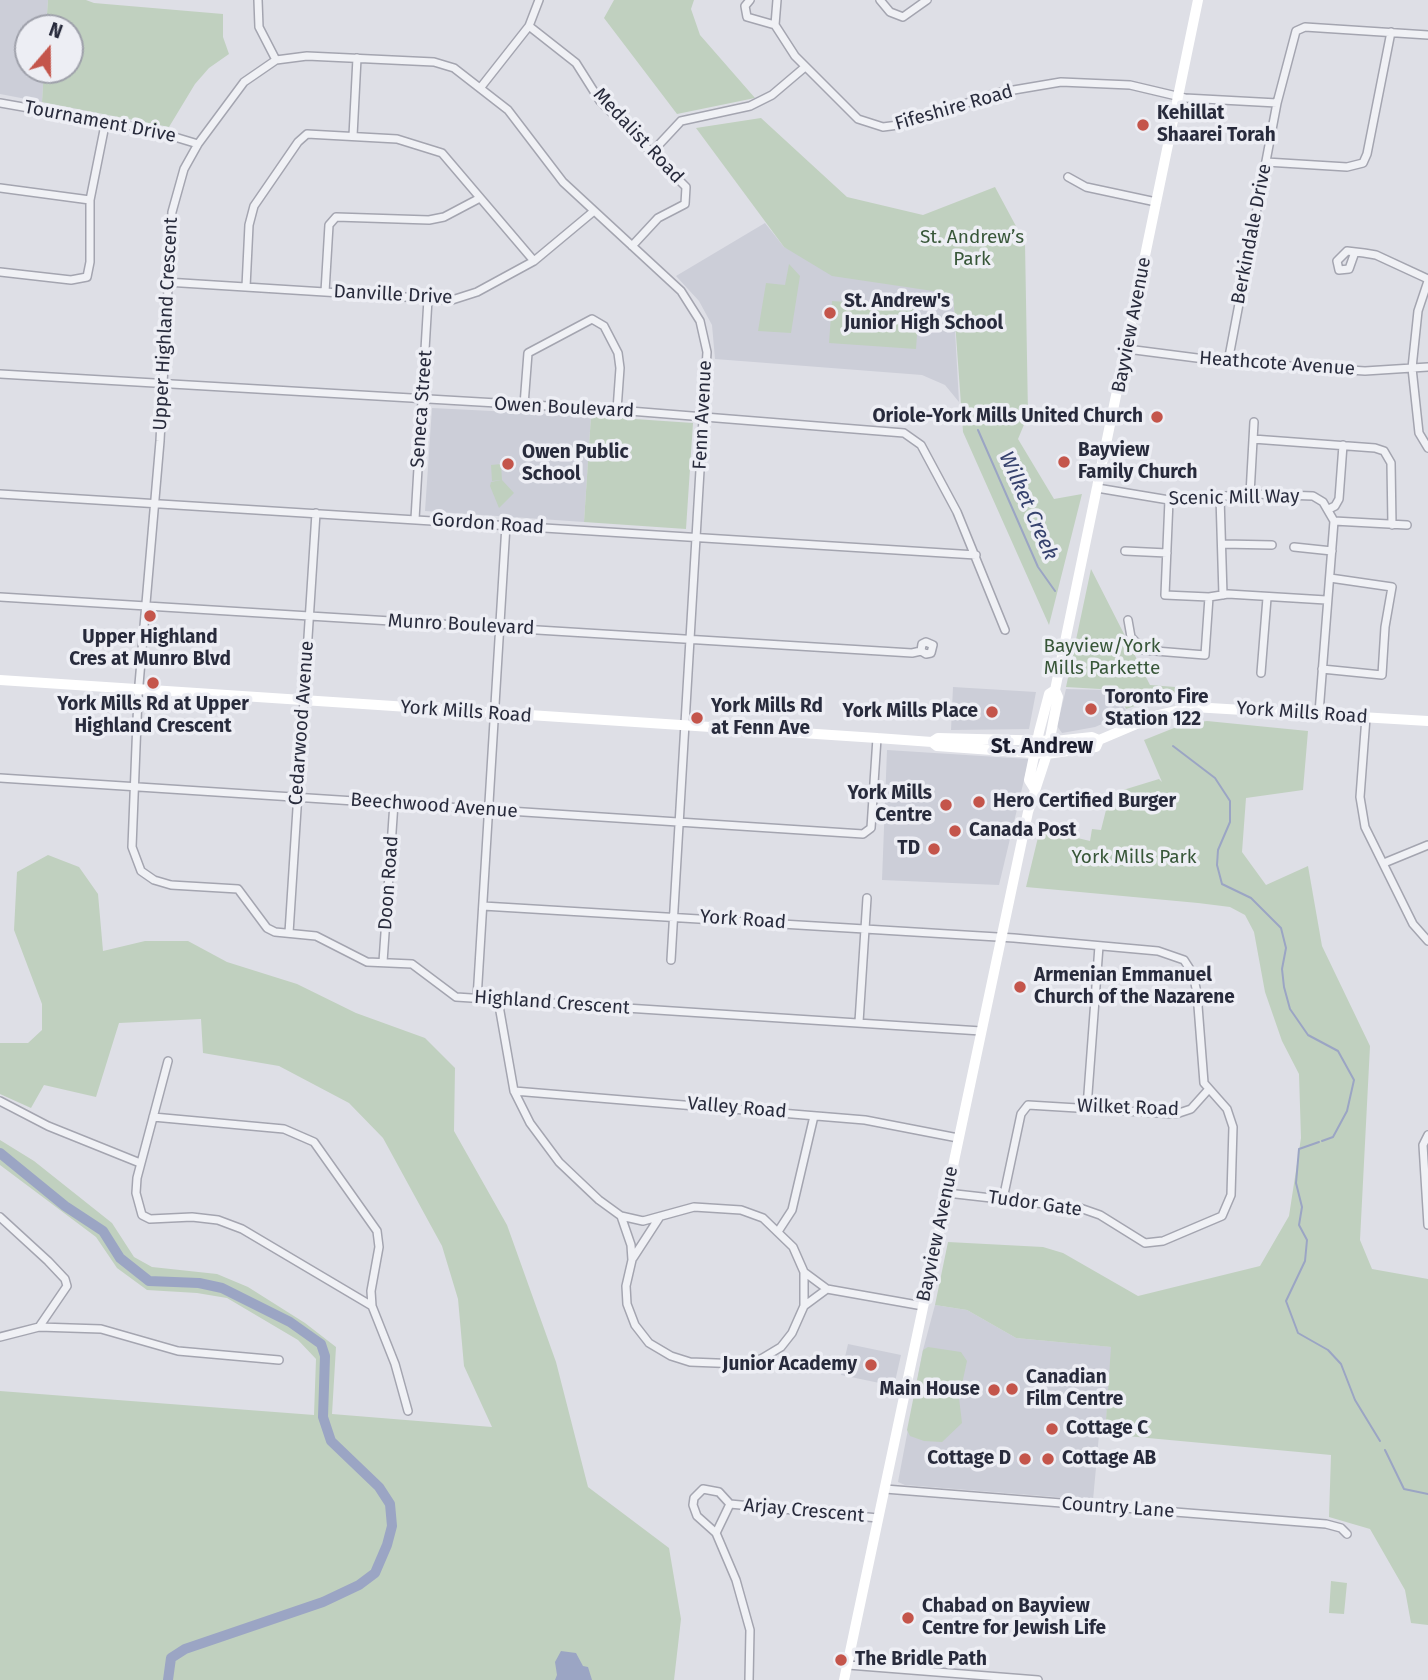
<!DOCTYPE html>
<meta charset="utf-8">
<style>
body{margin:0}
#map{position:relative;width:1428px;height:1680px;overflow:hidden;background:#dedfe6;font-family:"Fira Sans",sans-serif}
canvas{display:block}
.north{position:absolute;left:14px;top:14px;width:70px;height:70px;box-sizing:border-box;background:#edeef4;border:2px solid #9ea0aa;border-radius:50%;rotate:20deg;font-size:19px;font-weight:700;line-height:28px;text-align:center;color:#282b3c}
.north::after{content:'';display:block;margin:auto;width:24px;height:32px;background:#c4554b;clip-path:polygon(50% 0,100% 100%,50% 72%,0 100%)}
</style>
<div id="map">
<canvas width="1428" height="1680"></canvas>
<div class="north">N</div>
</div>
<script>
const g = document.querySelector('canvas').getContext('2d');
g.lineJoin = 'round';
function fillPath(path, color) { g.fillStyle = color; g.fill(path, 'evenodd'); }
const toPath = rows => new Path2D(rows.map(r => 'M' + r).join(''));
function stroke(path, color, width, dash) { g.strokeStyle = color; g.lineWidth = width; g.lineCap = dash ? 'butt' : 'round'; g.setLineDash(dash || []); g.stroke(path); }
function drawText(font, color, halo, rows, align = 'center') {
  g.font = font + ' "Fira Sans",sans-serif'; g.lineWidth = 7; g.setLineDash([]); g.textBaseline = 'middle'; g.strokeStyle = halo; g.fillStyle = color; for (const [text, x, y, turn = 0] of rows) {
    g.save(); g.translate(x, y); g.rotate((+turn || 0) * Math.PI / 180); g.textAlign = isNaN(turn) ? turn : align; if (halo) g.strokeText(text, 0, 0); g.fillText(text, 0, 0); g.restore();
  }
}
fillPath(toPath([
 [0,0,48,0,46,28,28,28,28,70,44,70,42,102,0,94],
 [765,223,784,247,953,294,959,402,945,385,922,375,715,359,712,325,699,301,676,276],
 [432,408,591,416,584,522,425,511],
 [953,687,1036,692,1029,729,951,730],
 [1066,689,1105,690,1115,696,1128,713,1095,727,1062,733,1057,726],
 [887,750,1029,759,999,885,882,880],
 [935,1305,967,1310,1016,1338,1112,1347,1105,1434,1099,1435,1093,1500,905,1485,898,1482,923,1350],
 [848,1344,901,1355,894,1386,841,1375]
]), '#ccced8');
fillPath(toPath([
 [48,0,86,0,94,3,223,14,223,37,229,54,209,68,195,84,169,127,42,102,44,70,70,70,70,28,46,28],
 [614,0,694,0,691,9,700,35,755,98,677,114,604,18],
 [761,118,847,197,923,215,995,187,1025,243,1028,415,1018,439,1054,499,1082,494,1049,625,963,432,953,294,832,276,784,247,696,128],
 [789,264,800,276,791,333,758,331,766,283,785,285],
 [832,301,919,307,916,349,829,343],
 [591,416,693,423,686,529,584,522],
 [501,464,502,480,514,493,499,508,490,486,491,482,501,480,492,481,491,465],
 [1091,569,1150,685,1188,688,1126,709,1117,690,1066,687],
 [1207,721,1308,731,1303,790,1246,798,1242,852,1266,885,1308,866,1322,946,1370,1046,1360,1240,1372,1269,1428,1279,1428,1625,1411,1623,1405,1590,1370,1529,1329,1517,1331,1455,1105,1434,1111,1347,1016,1338,967,1310,935,1305,948,1242,1043,1247,1063,1253,1138,1296,1260,1266,1289,1216,1301,1138,1299,1074,1282,1041,1265,992,1254,932,1245,915,1230,907,1198,903,1026,887,1040,829,1090,841,1092,829,1101,830,1110,794,1159,779,1162,782,1144,740,1184,724],
 [48,855,79,867,98,894,103,951,145,941,188,941,227,962,297,984,356,1013,425,1038,455,1068,454,1131,507,1225,556,1362,588,1487,669,1548,681,1619,674,1680,0,1680,0,1391,314,1415,316,1359,298,1340,227,1298,197,1293,147,1290,117,1268,96,1237,0,1165,0,1140,34,1161,112,1223,134,1257,152,1267,217,1274,248,1287,305,1323,336,1347,332,1414,492,1427,464,1366,458,1299,442,1246,383,1138,349,1103,279,1066,203,1053,201,1019,119,1023,96,1097,44,1085,31,1108,0,1094,0,1043,28,1043,42,1030,42,1004,14,930,17,872],
 [928,1347,961,1352,967,1361,959,1398,962,1423,942,1442,924,1441,910,1436,907,1430,923,1350],
 [1331,1581,1347,1583,1344,1614,1329,1613]
]), '#c0d0bf');
fillPath(toPath([
 [561,1651,576,1653,583,1666,588,1667,592,1680,555,1680,557,1675,555,1662]
]), '#9ba5c4');
stroke(toPath([
 [978,430,1038,567,1055,591],
 [1173,746,1215,778,1230,801,1230,822,1218,850,1217,865,1222,884,1251,898,1281,928,1286,948,1282,969,1284,987,1290,1009,1308,1035,1338,1051,1354,1080,1347,1111,1333,1137,1322,1141],
 [1319,1142,1299,1149,1296,1183,1302,1207,1299,1225,1307,1240,1305,1261,1286,1301,1298,1333,1328,1350,1341,1364,1355,1400,1380,1441],
 [1385,1450,1404,1489,1428,1494]
]), '#9ba5c4', 2);
stroke(toPath([
 [0,1153,65,1206,103,1231,120,1258,149,1281,199,1283,222,1288,290,1322,321,1344,325,1356,323,1417,331,1441,379,1487,390,1504,392,1526,387,1545,375,1573,359,1585,323,1602,185,1649,171,1658,168,1680]
]), '#9ba5c4', 10);
const street = toPath([
 [258,0,259,27,276,60],
 [750,0,745,6,747,17,775,25],
 [777,0,775,25,795,56,858,119,883,127,906,124,996,93,1061,82,1130,85,1185,98,1277,103],
 [880,0,890,12,903,17,927,0],
 [529,26,576,63,600,101,686,187,685,204,658,218,632,246],
 [481,87,529,26,539,0],
 [0,103,148,129,198,144],
 [353,136,357,58],
 [653,151,681,121,750,106,772,95,805,67],
 [1266,162,1347,167,1363,163,1367,154,1391,32],
 [1068,177,1086,187,1156,202],
 [0,188,90,200],
 [1355,252,1349,269,1339,270,1337,261,1347,251,1364,253,1376,255,1428,279],
 [0,272,71,280,87,277,90,262,90,200,106,120],
 [1428,281,1418,311,1412,368,1419,433,1428,448],
 [166,282,452,300,477,292,534,261,594,211],
 [246,287,249,225,254,206,298,142,307,134,397,139,442,153,534,261],
 [325,292,329,225,336,217,429,220,444,217,480,198],
 [1127,349,1228,362,1365,371,1428,367],
 [1228,362,1277,103,1296,31,1305,27,1428,35],
 [0,374,617,410,904,433,921,445,957,512,1005,630],
 [524,405,528,353,592,319,604,326,618,353,620,368,617,410],
 [1253,439,1375,448,1384,451,1391,463,1392,525],
 [1097,488,1169,500,1254,494,1313,496,1323,502,1334,521,1319,713],
 [0,494,976,555],
 [1250,494,1254,422],
 [1220,497,1223,595],
 [1169,500,1165,595,1209,597,1228,594,1326,600],
 [1329,509,1335,506,1339,499,1343,445],
 [415,519,428,299],
 [1334,521,1407,525],
 [1223,544,1272,545],
 [1294,547,1332,551],
 [1125,551,1167,553],
 [0,597,912,653,921,651,926,654,931,653,933,645,926,642,922,644,921,651],
 [1128,620,1131,637,1143,650,1205,655,1209,597],
 [1322,669,1382,675,1385,627,1392,587,1330,578],
 [1261,673,1267,598],
 [1366,717,1360,797,1365,827,1413,924,1428,941],
 [0,778,863,834,871,828,877,738],
 [1384,863,1428,845],
 [483,906,1014,938,1158,951,1184,960,1193,974,1197,993,1204,1083,1227,1109,1233,1127,1231,1195,1222,1216,1163,1241,1145,1243,1100,1215,1080,1208,947,1193],
 [289,933,316,513],
 [671,960,707,352,700,321,681,291,563,182,508,110,454,68,434,62,307,56,276,60,244,82,198,144,184,169,172,212,160,441,138,696,132,847,141,871,154,880,171,885,238,889,267,928,275,932,316,936,367,962,412,964,456,997,981,1031],
 [383,962,394,803],
 [477,999,506,525],
 [498,1000,514,1091,530,1123,559,1162,599,1200,621,1216,631,1245,632,1260,626,1286,627,1304,635,1325,649,1343,671,1356,690,1362,741,1364,761,1359,781,1347,792,1333,804,1306,827,1289,923,1306],
 [859,1022,867,898],
 [168,1061,137,1178,136,1193,142,1215,150,1219,192,1217,218,1220,242,1229,372,1306,395,1364,408,1411],
 [514,1091,865,1120,958,1138],
 [0,1101,48,1126,140,1163],
 [1087,1107,1099,946],
 [153,1117,284,1129,314,1142,377,1231,379,1247,371,1291,372,1306],
 [1428,1135,1423,1145,1428,1225],
 [1003,1199,1021,1114,1028,1105,1176,1114,1191,1109,1208,1090],
 [621,1216,643,1221,694,1207,741,1210,763,1218,793,1247,804,1272,827,1289],
 [0,1217,48,1261,65,1279,67,1286,39,1327,0,1337],
 [779,1230,792,1210,814,1116],
 [633,1258,659,1218],
 [804,1272,804,1306],
 [39,1327,101,1329,178,1351,279,1360],
 [885,1489,1326,1524,1341,1528,1347,1534],
 [730,1504,716,1533,736,1580,750,1630,749,1680],
 [716,1533,697,1516,693,1505,694,1498,703,1489,719,1492,730,1504,878,1518],
 [848,1665,1038,1680]
]);
stroke(street, '#a4a5b0', 10);
stroke(street, '#f0f1f5', 7);
stroke(toPath([
 [0,680,877,738,932,742,937,746,1047,754,1096,747,1099,740,1158,715,1193,707,1428,721],
 [932,742,938,738,1055,741,1092,737,1099,740],
 [1034,788,1029,780,1039,732,1049,694,1055,690],
 [844,1680,1028,812,1047,754,1058,697,1055,690,1198,0]
]), '#fff', 10);
for (const [x, y, r, color] of [
 [1143,125,7,"#c4554b"],
 [830,313,7,"#c4554b"],
 [1157,417,7,"#c4554b"],
 [1064,462,7,"#c4554b"],
 [508,464,7,"#c4554b"],
 [150,616,7,"#c4554b"],
 [153,683,7,"#c4554b"],
 [1091,709,7,"#c4554b"],
 [992,712,7,"#c4554b"],
 [697,718,7,"#c4554b"],
 [979,802,7,"#c4554b"],
 [946,805,7,"#c4554b"],
 [955,831,7,"#c4554b"],
 [934,849,7,"#c4554b"],
 [1020,987,7,"#c4554b"],
 [871,1365,7,"#c4554b"],
 [1012,1389,7,"#c4554b"],
 [994,1390,7,"#c4554b"],
 [1052,1429,7,"#c4554b"],
 [1025,1459,7,"#c4554b"],
 [1048,1459,7,"#c4554b"],
 [908,1618,7,"#c4554b"],
 [841,1660,7,"#c4554b"]
]) { const dot = new Path2D(); dot.arc(x, y, r, 0, 2 * Math.PI); g.fillStyle = color; g.fill(dot); stroke(dot, '#edeef4', 2.5); }
drawText('19px', '#282b3c', '#edeef4', [
 ["Fifeshire Road",954,108,-16],
 ["Tournament Drive",100,122,11],
 ["Medalist Road",638,136,47],
 ["Berkindale Drive",1252,234,-79],
 ["Danville Drive",393,295,3],
 ["Upper Highland Crescent",166,324,-87],
 ["Bayview Avenue",1132,325,-79],
 ["Heathcote Avenue",1277,364,4],
 ["Owen Boulevard",564,408,3],
 ["Seneca Street",422,409,-86],
 ["Fenn Avenue",703,415,-87],
 ["Scenic Mill Way",1234,498,-1],
 ["Gordon Road",488,524,4],
 ["Munro Boulevard",461,625,3],
 ["York Mills Road",466,712,4],
 ["York Mills Road",1302,713,4],
 ["Cedarwood Avenue",302,723,-86],
 ["Beechwood Avenue",434,806,4],
 ["Doon Road",389,883,-86],
 ["York Road",743,920,4],
 ["Highland Crescent",552,1003,4],
 ["Valley Road",737,1108,5],
 ["Wilket Road",1128,1108,2],
 ["Tudor Gate",1035,1204,8],
 ["Bayview Avenue",938,1234,-78],
 ["Country Lane",1118,1508,4],
 ["Arjay Crescent",804,1511,5]
]);
drawText('bold 19px', '#282b3c', '#edeef4', [
 ["Kehillat",1157,114],
 ["Shaarei Torah",1157,136],
 ["St. Andrew's",844,302],
 ["Junior High School",844,324],
 ["Oriole-York Mills United Church",1143,417,"right"],
 ["Bayview",1078,451],
 ["Family Church",1078,473],
 ["Owen Public",522,453],
 ["School",522,475],
 ["Upper Highland",150,638,"center"],
 ["Cres at Munro Blvd",150,660,"center"],
 ["Toronto Fire",1105,698],
 ["Station 122",1105,720],
 ["York Mills Rd at Upper",153,705,"center"],
 ["Highland Crescent",153,727,"center"],
 ["York Mills Rd",711,707],
 ["at Fenn Ave",711,729],
 ["York Mills Place",978,712,"right"],
 ["York Mills",932,794,"right"],
 ["Centre",932,816,"right"],
 ["Hero Certified Burger",993,802],
 ["Canada Post",969,831],
 ["TD",920,849,"right"],
 ["Armenian Emmanuel",1034,976],
 ["Church of the Nazarene",1034,998],
 ["Junior Academy",857,1365,"right"],
 ["Canadian",1026,1378],
 ["Film Centre",1026,1400],
 ["Main House",980,1390,"right"],
 ["Cottage C",1066,1429],
 ["Cottage D",1011,1459,"right"],
 ["Cottage AB",1062,1459],
 ["Chabad on Bayview",922,1607],
 ["Centre for Jewish Life",922,1629],
 ["The Bridle Path",855,1660]
], 'left');
drawText('19px', '#375638', '#edeef4', [
 ["St. Andrew’s",972,238],
 ["Park",972,260],
 ["Bayview/York",1102,647],
 ["Mills Parkette",1102,669],
 ["York Mills Park",1134,858]
]);
drawText('italic 21px', '#35416d', '#edeef4', [
 ["Wilket Creek",1028,506,66]
]);
drawText('bold 21px', '#1a1c2d', '#edeef4', [
 ["St. Andrew",1042,747]
]);
</script>
